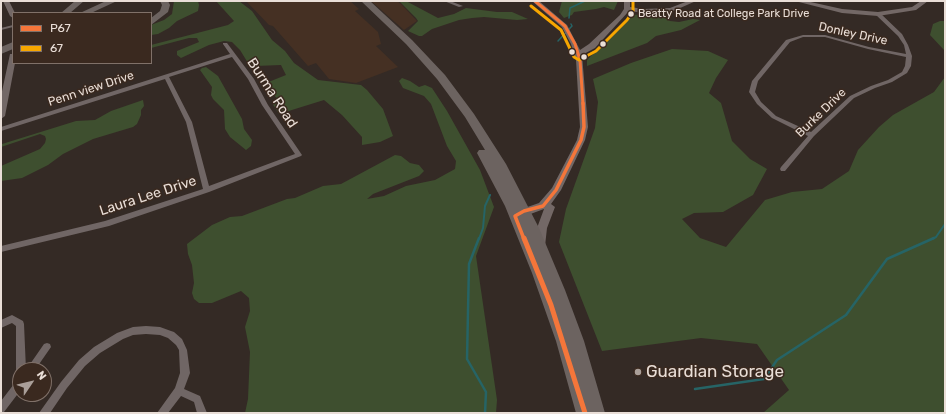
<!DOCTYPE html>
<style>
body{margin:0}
#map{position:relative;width:946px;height:414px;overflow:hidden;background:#342a25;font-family:Rubik,sans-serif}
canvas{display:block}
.frame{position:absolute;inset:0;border:2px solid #e9ded7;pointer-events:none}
.legend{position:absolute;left:12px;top:12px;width:140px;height:52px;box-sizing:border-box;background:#3a291f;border:1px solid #807169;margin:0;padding:5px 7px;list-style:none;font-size:12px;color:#e9ded7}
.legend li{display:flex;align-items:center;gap:8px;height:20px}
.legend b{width:20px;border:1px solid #807169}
.north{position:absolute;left:12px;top:362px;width:40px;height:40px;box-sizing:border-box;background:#3a291f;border:1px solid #807169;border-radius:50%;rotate:55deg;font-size:11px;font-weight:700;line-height:16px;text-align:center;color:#e9ded7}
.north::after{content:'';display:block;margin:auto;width:14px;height:18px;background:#aa9f99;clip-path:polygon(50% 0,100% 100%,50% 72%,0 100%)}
</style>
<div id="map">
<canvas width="946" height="414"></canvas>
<div class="frame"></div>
<ul class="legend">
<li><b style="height:5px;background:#f5763a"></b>P67</li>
<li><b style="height:5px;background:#f7a600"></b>67</li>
</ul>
<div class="north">N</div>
</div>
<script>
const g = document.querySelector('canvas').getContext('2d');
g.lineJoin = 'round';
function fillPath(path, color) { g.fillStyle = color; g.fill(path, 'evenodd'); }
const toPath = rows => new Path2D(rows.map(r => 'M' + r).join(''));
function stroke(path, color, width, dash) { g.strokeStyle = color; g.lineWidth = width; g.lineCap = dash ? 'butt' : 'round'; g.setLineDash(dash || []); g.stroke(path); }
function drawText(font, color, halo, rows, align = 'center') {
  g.font = font + ' Rubik,sans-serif'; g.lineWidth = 3; g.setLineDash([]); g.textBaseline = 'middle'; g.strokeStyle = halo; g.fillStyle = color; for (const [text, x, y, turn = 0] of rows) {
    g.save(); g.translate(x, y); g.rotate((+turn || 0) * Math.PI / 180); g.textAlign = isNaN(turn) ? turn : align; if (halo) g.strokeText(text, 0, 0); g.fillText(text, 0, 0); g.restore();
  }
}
fillPath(toPath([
 [246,1,350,1,359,9,355,11,378,32,381,44,376,46,398,67,356,83,329,79,316,63,308,66,273,26,269,25],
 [371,1,397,1,401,4,417,21,404,30]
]), '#453023');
fillPath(toPath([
 [174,1,198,1,199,5,198,11,177,21,169,28,158,34,151,35,151,25,164,20,172,14],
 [216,1,239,1,252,11,272,40,285,51,294,63,318,80,361,85,367,90,383,109,393,136,380,142,362,145,362,137,342,115,324,100,279,114,272,103,279,100,270,92,266,83,286,75,281,65,255,66,248,63,240,50,232,42,224,41,209,45,181,58,177,55,177,51,199,42,197,38,189,38,151,48,151,45,228,25,234,21],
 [399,1,406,1,438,18,454,14,466,8,497,12,512,12,528,19,517,20,484,17,472,18,459,20,432,29,422,36,419,36,408,31,418,21,416,18],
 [562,1,618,1,614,10,604,7,596,9,574,12,572,15,564,18,559,12],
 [650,14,659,14,670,21,679,22,693,19,700,20,681,30,656,36,647,43,587,66,587,60,632,15],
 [940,21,945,21,945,72,944,50,930,35,933,24],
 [672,49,708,51,728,60,716,78,709,93,721,103,732,141,750,159,767,169,753,195,723,212,694,213,682,219,700,238,726,247,765,200,792,192,822,189,849,171,858,150,879,127,893,115,934,92,945,77,945,413,763,413,789,390,757,344,701,338,602,351,559,242,566,209,595,128,598,102,593,79,631,63],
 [206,67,218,76,242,119,244,129,252,140,251,146,246,150,230,137,225,129,224,110,213,99,211,95,212,87,200,70,202,68],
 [402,78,410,81,419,87,425,85,432,88,447,111,480,170,494,207,476,256,497,400,496,413,245,413,248,399,250,352,245,327,250,311,249,298,241,291,212,303,199,303,194,299,192,293,194,283,192,265,188,254,187,244,212,225,230,217,242,216,287,199,295,198,323,186,341,184,395,155,401,156,410,163,419,165,424,171,419,176,373,194,367,199,384,196,406,186,435,180,455,169,456,161,447,146,431,104,424,96,403,88,399,81],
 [143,100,144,106,141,110,141,115,137,124,133,127,93,139,63,154,48,165,22,178,1,181,1,166,40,149,45,143,46,139,45,136,40,134,1,147,2,144,76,121,95,120,111,111]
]), '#3e4f2f');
stroke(toPath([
 [569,18,570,8,585,1],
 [558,41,572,26,571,24]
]), '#266466', 1.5);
stroke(toPath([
 [479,239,483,228,485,206,490,195],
 [932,239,936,237,945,224]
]), '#266466', 2);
stroke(toPath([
 [479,238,469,264,467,359,486,392,485,413],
 [695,389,764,379,777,360,846,315,887,259,934,238]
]), '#266466', 2.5);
fillPath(toPath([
 [444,1,450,1,463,6,459,7,444,1],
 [876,13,880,13,902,34,908,45,912,56,911,66,907,73,892,82,875,88,854,98,814,136,785,171,781,171,780,169,781,167,808,136,772,118,757,104,749,92,752,81,786,40,803,35,825,35,869,47,906,54,904,45,898,36,876,15,876,13],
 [803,37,825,37,868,49,906,57,905,66,902,72,888,80,871,86,850,96,811,132,776,116,761,102,755,92,758,81,790,42,803,37],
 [13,25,13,27,1,30,1,28,13,25],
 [223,43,227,43,254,79,268,105,302,155,301,156,209,192,109,226,1,252,1,246,105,221,203,189,186,122,165,79,1,131,1,127,230,54,223,44,223,43],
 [232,57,248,79,262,105,295,154,209,186,192,122,169,77,232,57],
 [12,315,23,321,24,324,26,370,44,344,47,343,50,344,51,347,35,370,20,370,20,374,18,373,16,370,16,326,12,323,1,328,1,320,12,315],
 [146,326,160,327,171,331,174,332,182,339,187,350,190,373,184,389,200,396,207,413,197,413,194,402,181,396,168,413,157,413,175,388,180,373,179,350,176,345,168,338,160,335,146,334,133,335,123,339,100,353,85,366,67,388,50,413,39,413,61,382,79,360,94,347,117,333,133,327,146,326],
 [20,379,20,391,4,412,1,413,1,401,17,380,20,379]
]), '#706665');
fillPath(toPath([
 [3,1,9,1,15,13,13,13,13,18,10,16,3,1],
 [532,1,539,1,567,25,580,50,589,44,620,15,624,9,624,1,630,1,630,7,644,9,670,8,688,1,696,1,671,12,644,13,629,11,595,48,582,55,588,127,585,140,561,190,551,204,555,207,547,228,545,246,544,249,540,250,536,249,535,246,537,228,544,209,517,219,513,218,512,215,513,212,539,203,552,188,577,140,580,127,576,60,571,44,562,27,532,1],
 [795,1,806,1,842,9,878,12,912,7,921,1,928,1,916,10,878,16,842,13,795,1],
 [10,54,13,54,13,63,15,63,5,116,1,119,1,96,10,54]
]), '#736866');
fillPath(toPath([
 [75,1,84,1,70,13,61,13,75,1],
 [106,1,117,1,91,13,80,13,106,1],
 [160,1,168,1,170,5,168,12,151,25,151,18,160,11,162,5,160,1],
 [361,1,370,1,412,40,445,75,474,114,506,164,539,228,565,290,584,341,605,413,576,413,556,341,532,273,505,206,477,153,479,150,485,150,465,117,437,79,406,44,361,1],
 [13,42,13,49,1,54,1,47,13,42]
]), '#6c6360');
stroke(toPath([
 [535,1,565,26,575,44,580,60,583,104]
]), '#f5763a', 3);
stroke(toPath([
 [524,239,515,216,524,211,543,206,556,190,581,140,584,127,583,103]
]), '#f5763a', 3.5);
stroke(toPath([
 [524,238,551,305,585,413]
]), '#f5763a', 5);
stroke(toPath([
 [531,6,561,30,574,57,579,60,596,51,627,20,633,11,633,1]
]), '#f7a600', 3);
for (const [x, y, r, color] of [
 [631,14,3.5,"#e9ded7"],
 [603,44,3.5,"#e9ded7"],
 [572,52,3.5,"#e9ded7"],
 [584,57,3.5,"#e9ded7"],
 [638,372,4,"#aa9f99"]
]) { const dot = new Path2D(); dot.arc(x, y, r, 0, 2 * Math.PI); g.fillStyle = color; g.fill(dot); stroke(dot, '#3a291f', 1.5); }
drawText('11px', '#e9ded7', '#3a291f', [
 ["Beatty Road at College Park Drive",638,14]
], 'left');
drawText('12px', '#e9ded7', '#3a291f', [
 ["Donley Drive",853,34,12],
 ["Penn view Drive",91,89,-18],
 ["Burke Drive",821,113,-44]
]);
drawText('14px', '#e9ded7', '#3a291f', [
 ["Burma Road",272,93,57],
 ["Laura Lee Drive",148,196,-18]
]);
drawText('17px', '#e9ded7', '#3a291f', [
 ["Guardian Storage",646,372]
], 'left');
</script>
